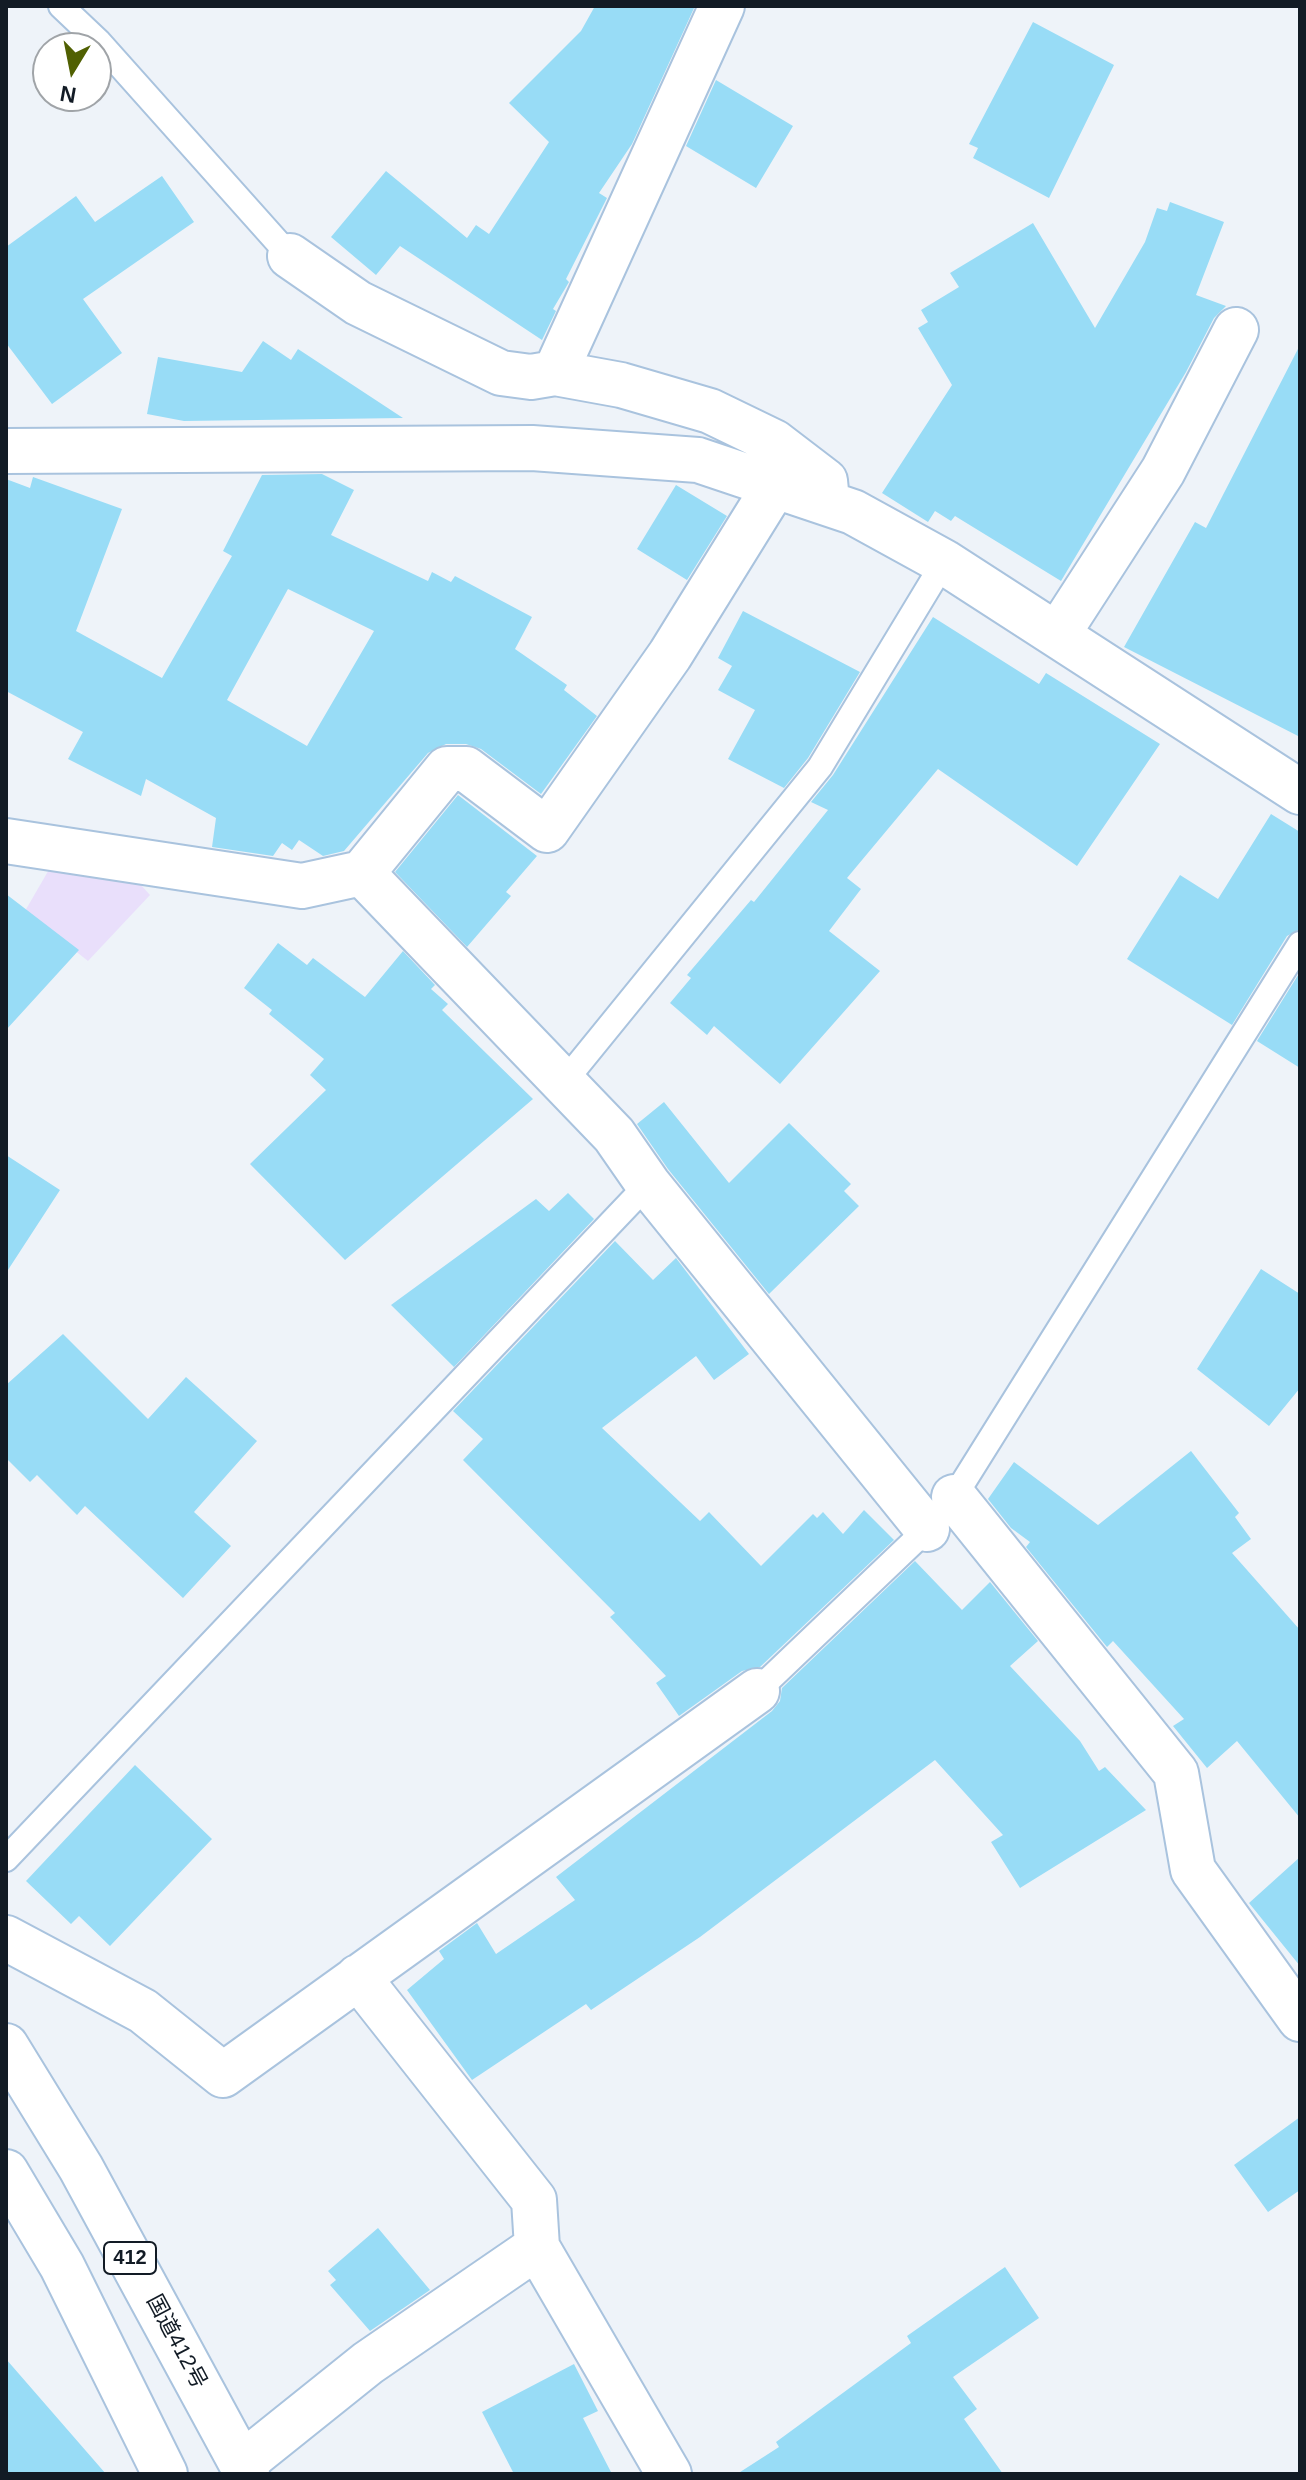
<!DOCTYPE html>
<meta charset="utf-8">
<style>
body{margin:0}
#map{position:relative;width:1306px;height:2480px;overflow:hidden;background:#eef3f9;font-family:Arial,sans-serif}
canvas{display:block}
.frame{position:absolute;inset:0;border:8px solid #121b25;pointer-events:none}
.north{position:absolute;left:32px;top:32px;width:80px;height:80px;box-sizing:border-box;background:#fff;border:2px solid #a0a4a8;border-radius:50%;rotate:190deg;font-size:22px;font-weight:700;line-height:32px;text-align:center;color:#121b25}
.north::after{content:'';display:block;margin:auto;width:28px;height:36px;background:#506002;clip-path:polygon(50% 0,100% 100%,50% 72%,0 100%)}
</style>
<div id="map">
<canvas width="1306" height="2480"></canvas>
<div class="frame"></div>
<div class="north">N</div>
</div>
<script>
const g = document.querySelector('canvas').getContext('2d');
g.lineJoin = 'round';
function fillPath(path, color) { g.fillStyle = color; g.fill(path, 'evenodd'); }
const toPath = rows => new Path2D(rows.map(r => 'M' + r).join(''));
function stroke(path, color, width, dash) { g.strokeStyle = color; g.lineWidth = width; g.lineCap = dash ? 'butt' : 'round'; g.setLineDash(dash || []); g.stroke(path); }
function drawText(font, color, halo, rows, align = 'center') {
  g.font = font + ' Arial,"Noto Sans JP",sans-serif'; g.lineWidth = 6; g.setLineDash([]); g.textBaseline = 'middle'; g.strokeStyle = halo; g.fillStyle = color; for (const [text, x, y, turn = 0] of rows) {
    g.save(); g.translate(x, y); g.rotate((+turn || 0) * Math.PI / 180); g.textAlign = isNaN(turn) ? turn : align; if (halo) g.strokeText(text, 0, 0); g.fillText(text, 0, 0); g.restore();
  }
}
fillPath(toPath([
 [54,861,132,875,150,895,88,961,25,911]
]), '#e9dffb');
fillPath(toPath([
 [595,6,695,6,632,144,599,193,607,198,566,279,569,282,553,309,556,311,542,340,400,246,376,275,331,237,386,171,467,238,476,225,489,234,549,142,509,103,581,31],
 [1033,22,1114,65,1049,198,973,158,978,148,969,144],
 [716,80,793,126,756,188,686,146],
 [162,176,194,222,83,299,122,353,52,404,6,343,6,247,76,196,95,222],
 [1170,202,1224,222,1196,295,1226,306,1214,318,1186,372,1061,581,955,516,951,521,935,511,928,522,882,493,952,385,918,328,928,322,921,310,959,287,950,273,1033,223,1095,328,1145,242,1157,208,1167,211],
 [263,341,291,360,298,349,403,418,184,421,147,414,158,357,242,372],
 [1300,345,1300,737,1124,647,1195,522,1206,528],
 [322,474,354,490,331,535,428,581,432,572,451,582,455,576,532,617,515,649,567,685,564,690,597,716,541,794,481,749,466,744,446,744,428,753,344,851,323,856,299,840,292,850,282,843,273,856,212,847,216,818,146,779,141,796,68,759,83,732,6,691,6,479,30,488,33,477,122,509,76,631,162,678,232,556,223,551,262,475],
 [288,589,374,631,307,746,227,700],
 [676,485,727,516,687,580,637,549],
 [743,611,860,672,808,758,784,788,728,759,755,710,718,690,732,666,718,658],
 [933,617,1039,684,1046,673,1160,744,1077,866,938,769,847,878,861,889,829,931,880,971,780,1084,714,1026,707,1035,670,1003,691,978,687,975,751,900,754,902,828,810,811,802,833,775],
 [458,795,537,856,506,892,511,896,467,947,395,872],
 [1271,814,1300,832,1300,929,1287,936,1232,1025,1127,959,1180,875,1218,899],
 [6,894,79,950,6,1030],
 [278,943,307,965,313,958,365,997,403,951,435,985,431,989,448,1004,442,1010,533,1099,345,1260,250,1164,326,1090,310,1075,324,1059,269,1014,272,1010,244,988],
 [1300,972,1300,1068,1257,1041],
 [664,1102,729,1183,789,1123,851,1184,844,1191,859,1206,769,1294,668,1169,637,1124],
 [6,1155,60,1190,6,1273],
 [568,1193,594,1219,454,1367,391,1305,536,1199,549,1211],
 [615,1241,653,1280,676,1258,749,1354,714,1380,696,1356,602,1428,700,1521,709,1512,761,1566,813,1514,817,1518,823,1512,843,1534,864,1510,894,1540,760,1667,742,1671,679,1716,656,1683,666,1676,610,1617,615,1613,463,1460,483,1439,453,1411],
 [1261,1269,1300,1294,1300,1388,1269,1426,1197,1369],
 [63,1334,148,1419,186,1377,257,1441,194,1512,231,1546,183,1598,85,1506,77,1515,37,1475,30,1482,6,1458,6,1385],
 [1191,1451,1239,1513,1235,1517,1251,1539,1232,1553,1300,1630,1300,1818,1237,1741,1207,1768,1173,1726,1184,1719,1113,1641,1107,1647,1026,1547,1030,1542,1011,1528,988,1499,1014,1462,1098,1525],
 [915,1561,962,1610,990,1582,1038,1641,1010,1666,1080,1741,1099,1771,1105,1767,1146,1810,1020,1888,991,1842,1003,1835,935,1760,700,1937,591,2010,586,2004,472,2080,407,1990,444,1959,439,1951,477,1923,496,1954,575,1900,556,1877,772,1711,780,1701,782,1688],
 [135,1765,212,1839,110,1946,79,1916,71,1924,26,1881],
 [1300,1857,1300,1966,1249,1903],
 [1300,2117,1300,2190,1268,2212,1234,2165],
 [378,2228,430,2290,370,2331,330,2285,336,2280,328,2271],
 [1005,2267,1039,2318,953,2377,977,2409,964,2419,1003,2474,737,2474,779,2447,776,2442,911,2343,907,2336],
 [6,2359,106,2474,6,2474],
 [574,2364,598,2411,583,2418,612,2474,514,2474,482,2412]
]), '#98dcf6');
const lane = toPath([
 [61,6,99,42,290,256],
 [564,1082,820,767,944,562],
 [757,1691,927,1529,954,1497,1300,944],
 [6,1859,648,1184]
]);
const street = toPath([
 [290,256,358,303,501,373,531,377,555,373,621,385,710,411,774,442,825,481,827,501],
 [555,373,722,6],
 [6,451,532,448,698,460,853,512,944,562,1300,792],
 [1057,635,1163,471,1236,330],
 [6,841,302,886,362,873,614,1135,648,1184,927,1529],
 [362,873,447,769,466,769,547,830,670,655,776,484],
 [954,1497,1176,1773,1193,1870,1300,2019],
 [6,1938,143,2011,223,2075,757,1691],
 [358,1977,534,2200,537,2247],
 [242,2464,368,2363,537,2247,669,2474]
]);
const highway = toPath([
 [6,2046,81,2168,247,2474],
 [6,2172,62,2266,165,2474]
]);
stroke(lane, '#a9c3de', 28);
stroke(street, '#a9c3de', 48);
stroke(highway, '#a9c3de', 48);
stroke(lane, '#fff', 24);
stroke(street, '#fff', 44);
stroke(highway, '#fff', 44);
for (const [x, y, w] of [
 [130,2258,52]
]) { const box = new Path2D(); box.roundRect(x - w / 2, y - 16, w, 32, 6); g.fillStyle = '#fff'; g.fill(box); stroke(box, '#121b25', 2); }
drawText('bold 20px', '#121b25', null, [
 ["412",130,2258]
]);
drawText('22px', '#121b25', '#fff', [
 ["国道412号",176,2342,62]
]);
</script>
